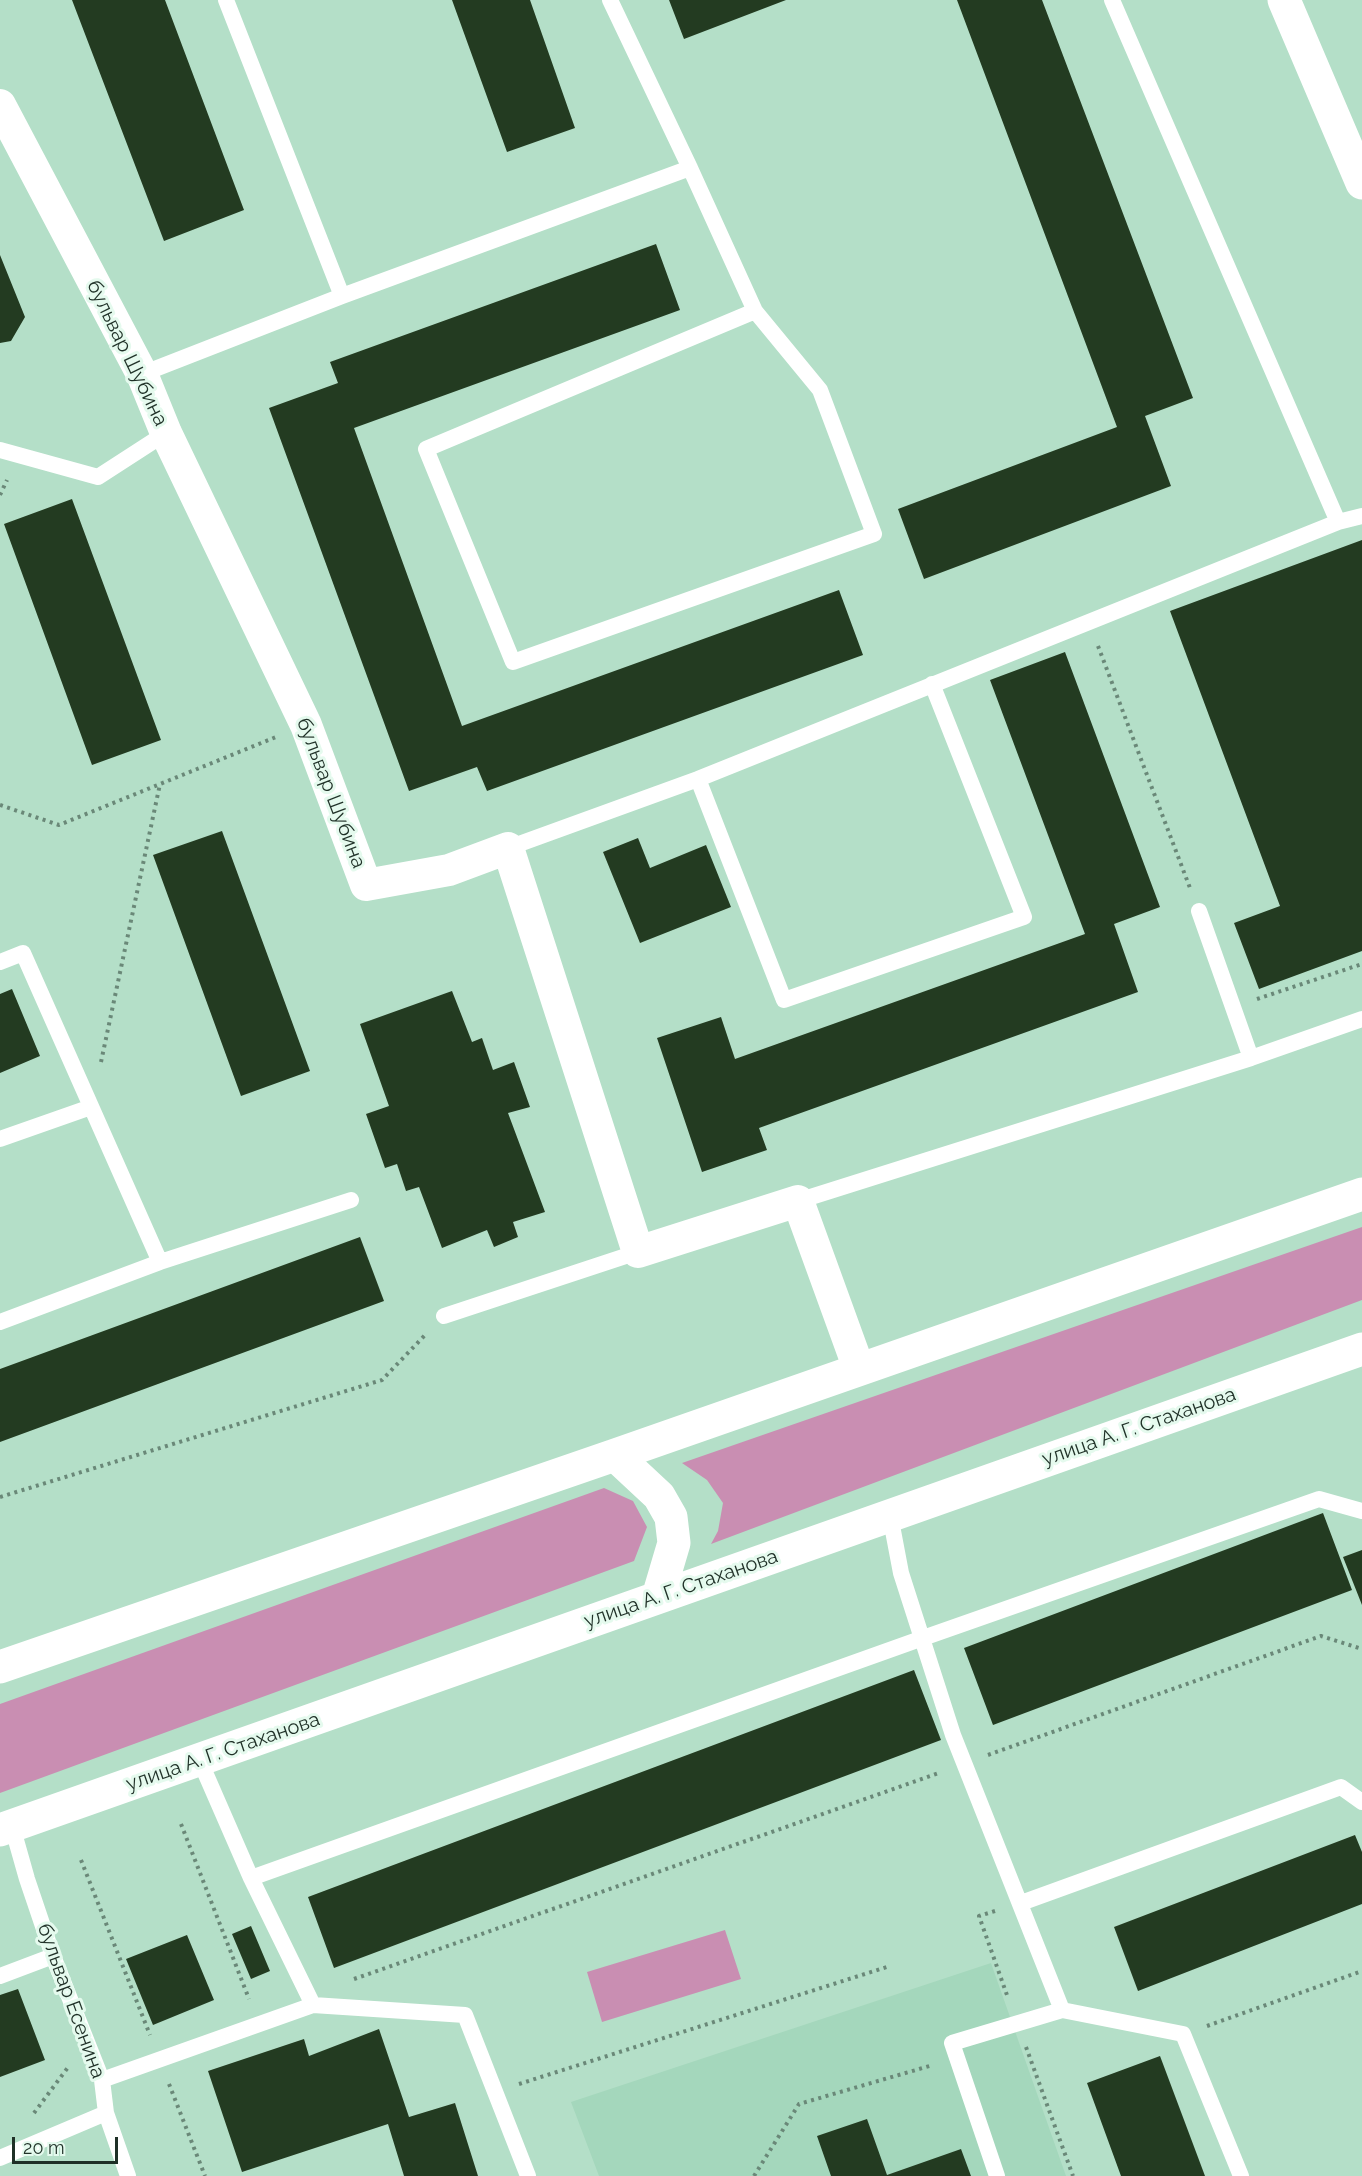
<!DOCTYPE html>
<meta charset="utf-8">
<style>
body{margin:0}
#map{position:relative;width:1362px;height:2176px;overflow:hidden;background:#b4dfc8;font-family:Raleway,sans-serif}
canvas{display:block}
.scale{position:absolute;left:12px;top:2137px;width:106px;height:27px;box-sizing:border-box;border:3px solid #1f3027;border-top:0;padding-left:8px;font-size:18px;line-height:21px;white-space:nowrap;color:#1f3027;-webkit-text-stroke:4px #e5faee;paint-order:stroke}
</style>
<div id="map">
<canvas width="1362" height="2176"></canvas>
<div class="scale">20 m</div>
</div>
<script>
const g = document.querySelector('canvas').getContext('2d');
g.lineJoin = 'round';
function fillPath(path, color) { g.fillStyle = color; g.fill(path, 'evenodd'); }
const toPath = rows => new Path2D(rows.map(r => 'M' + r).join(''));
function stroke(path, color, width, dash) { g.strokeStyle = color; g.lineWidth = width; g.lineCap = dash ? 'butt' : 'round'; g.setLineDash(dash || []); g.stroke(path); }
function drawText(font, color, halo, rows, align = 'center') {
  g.font = font + ' Raleway,sans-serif'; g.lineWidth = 6; g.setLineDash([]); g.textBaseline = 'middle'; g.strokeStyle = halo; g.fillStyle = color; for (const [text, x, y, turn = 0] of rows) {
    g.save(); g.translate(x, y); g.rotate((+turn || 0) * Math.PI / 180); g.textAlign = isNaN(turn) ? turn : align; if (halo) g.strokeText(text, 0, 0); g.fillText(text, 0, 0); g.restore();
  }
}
fillPath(toPath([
 [991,1963,1066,2176,599,2176,571,2102]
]), '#a4d7bc');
fillPath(toPath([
 [1362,1227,1362,1300,711,1544,718,1531,723,1503,707,1480,682,1463],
 [604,1488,633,1501,647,1527,634,1561,0,1793,0,1704],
 [725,1930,741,1979,602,2022,587,1972]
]), '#c98eb2');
fillPath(toPath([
 [72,0,165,0,244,210,164,241],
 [452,0,530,0,575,128,507,152],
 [669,0,786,0,684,39],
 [957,0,1042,0,1193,398,1145,416,1171,486,924,579,898,509,1117,427],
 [656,244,680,310,354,428,462,726,839,590,863,655,487,791,477,767,409,791,269,408,338,383,330,362],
 [0,255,25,317,11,341,0,343],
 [72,499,161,740,92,765,4,524],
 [1362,540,1362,951,1259,989,1234,923,1280,906,1170,611],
 [1065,652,1160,907,1114,924,1138,992,759,1128,767,1150,702,1172,657,1038,721,1017,735,1059,1085,934,990,680],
 [222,831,310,1071,241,1096,153,855],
 [638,838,650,868,706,845,731,907,640,943,603,852],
 [12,989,40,1056,0,1073,0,994],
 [452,991,472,1042,482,1038,493,1070,514,1062,530,1107,508,1113,545,1212,513,1222,518,1237,494,1247,487,1230,442,1248,419,1187,406,1191,397,1164,385,1168,366,1114,389,1106,360,1024],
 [360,1237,384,1301,0,1442,0,1369],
 [1323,1513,1352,1590,993,1725,964,1648],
 [1362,1550,1362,1605,1343,1557],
 [914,1670,941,1740,334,1968,308,1897],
 [1355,1835,1362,1852,1362,1904,1138,1991,1114,1927],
 [251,1926,270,1971,251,1979,232,1934],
 [187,1935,214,2000,153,2025,126,1959],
 [18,1989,45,2060,0,2077,0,1995],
 [379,2029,409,2117,455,2103,478,2176,404,2176,388,2124,242,2172,208,2071,304,2039,309,2056],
 [1160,2056,1205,2176,1121,2176,1087,2083],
 [867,2119,887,2175,961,2149,971,2176,831,2176,817,2136]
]), '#233b21');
stroke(toPath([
 [0,495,7,480],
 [1098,646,1190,888],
 [0,805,59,825,276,737],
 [1257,999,1362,964],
 [101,1062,160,784],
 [0,1497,382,1380,427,1333],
 [988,1755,1321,1636,1362,1649],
 [181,1824,249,1999],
 [81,1860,150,2035],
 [995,1911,979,1916,1008,1998],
 [354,1979,939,1773],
 [1207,2026,1362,1971],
 [1026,2047,1073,2176],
 [169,2084,205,2176],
 [519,2084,890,1966],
 [34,2113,69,2066],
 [754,2176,799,2104,933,2065]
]), '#6a8878', 4, [3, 4.5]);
stroke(toPath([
 [226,0,342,296],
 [1112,0,1338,522],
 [690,168,755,311,426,449,513,662,874,534,820,390,755,311],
 [142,374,342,296,690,168,610,0],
 [0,450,98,477,166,433],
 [698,779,784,1000,1024,917,932,684],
 [508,848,698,779,1338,522,1362,516],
 [1199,911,1251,1058,1362,1019],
 [0,962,23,953,160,1262],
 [0,1139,91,1107],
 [798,1201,1251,1058],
 [444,1316,638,1252],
 [0,1322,160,1262,351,1200],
 [890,1515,901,1573,953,1735,1062,2010,1183,2034,1241,2176],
 [200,1761,251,1878,313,2005,465,2015,528,2176],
 [12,1826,27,1879,53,1956,102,2080,106,2113,128,2176],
 [251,1878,923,1638,1319,1499,1362,1511],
 [1021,1903,1341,1787,1362,1802],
 [0,1976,53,1956],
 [102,2080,313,2005],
 [0,2158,106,2113],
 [997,2176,952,2043,1062,2010]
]), '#fff', 16);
stroke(toPath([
 [0,105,142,374,166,433,306,725,366,885,449,870,508,848,638,1252,798,1201,859,1369]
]), '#fff', 32);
stroke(toPath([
 [1284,0,1362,183],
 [615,1455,659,1496,671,1517,674,1543,658,1597],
 [0,1667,615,1455,1362,1194],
 [0,1830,1362,1349]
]), '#fff', 33);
drawText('20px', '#1f3027', '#e5faee', [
 ["бульвар Шубина",127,353,64],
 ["бульвар Шубина",331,793,69],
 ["улица А. Г. Стаханова",1139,1427,-19],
 ["улица А. Г. Стаханова",681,1589,-19],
 ["улица А. Г. Стаханова",223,1752,-19],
 ["бульвар Есенина",71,2001,70]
]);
</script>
